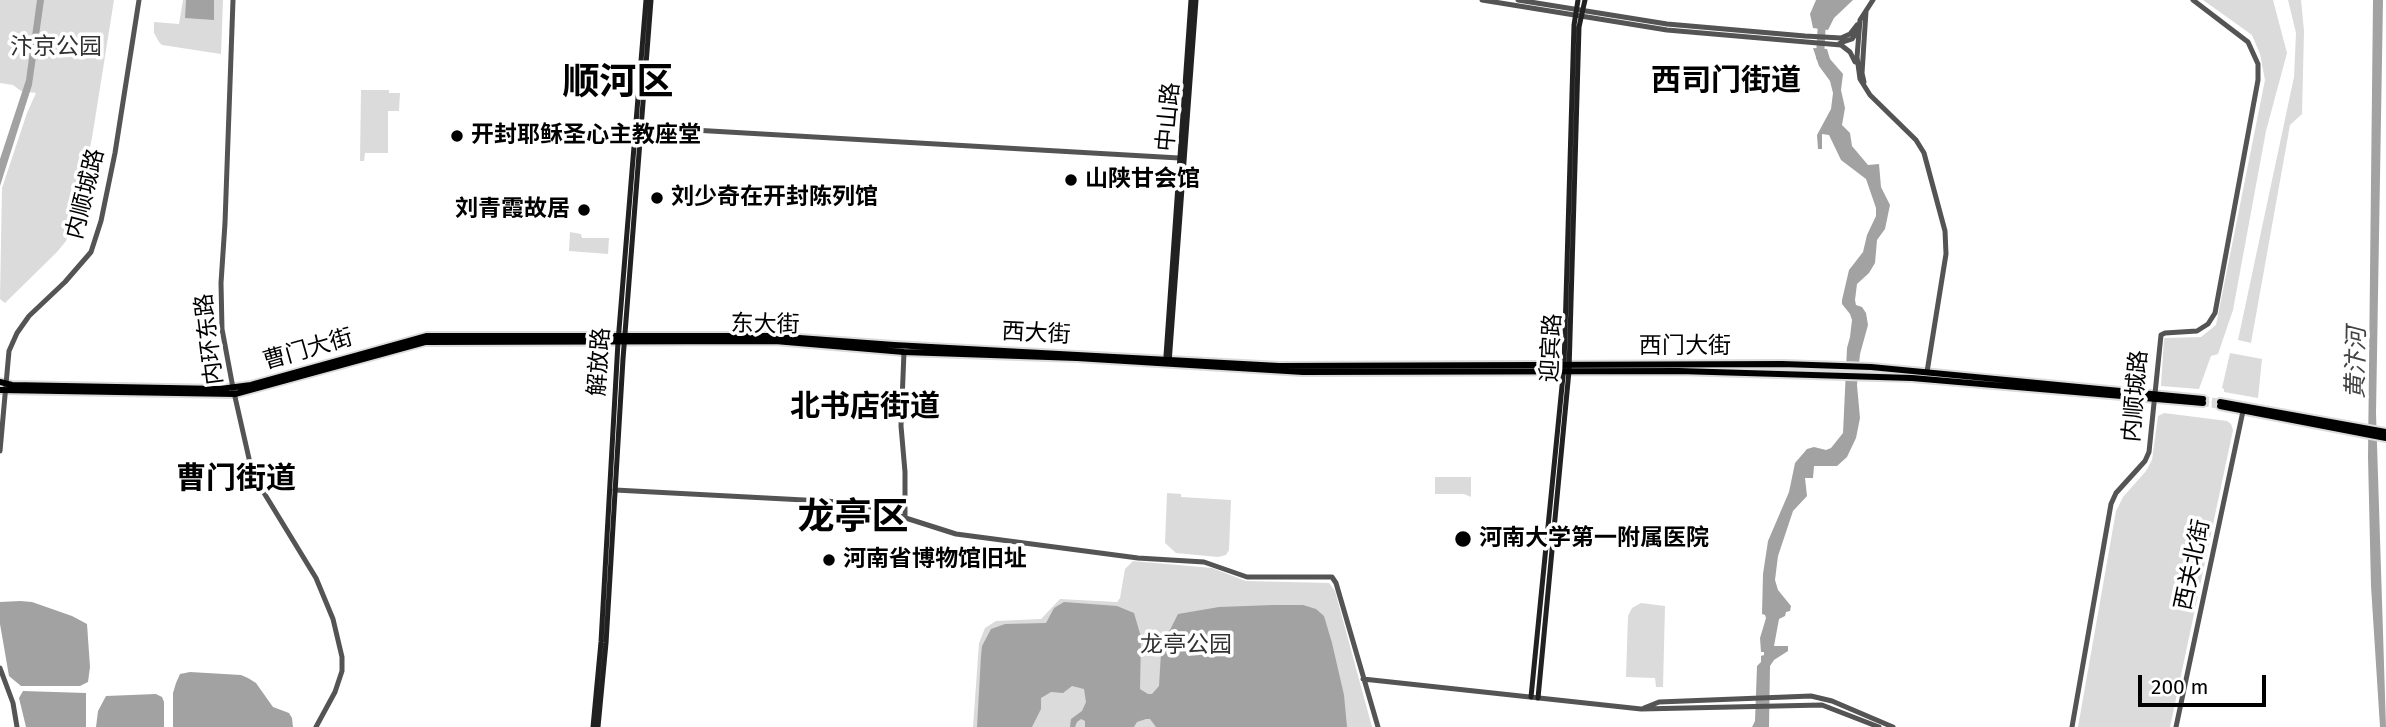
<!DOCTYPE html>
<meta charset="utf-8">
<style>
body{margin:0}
#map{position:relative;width:2386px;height:727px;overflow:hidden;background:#fff;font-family:"Fira Sans",sans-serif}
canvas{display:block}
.scale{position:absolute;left:2138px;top:675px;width:128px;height:32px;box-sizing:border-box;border:4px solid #000;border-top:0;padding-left:9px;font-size:21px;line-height:24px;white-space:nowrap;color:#000;-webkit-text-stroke:5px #fff;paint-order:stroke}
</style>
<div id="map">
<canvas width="2386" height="727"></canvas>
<div class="scale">200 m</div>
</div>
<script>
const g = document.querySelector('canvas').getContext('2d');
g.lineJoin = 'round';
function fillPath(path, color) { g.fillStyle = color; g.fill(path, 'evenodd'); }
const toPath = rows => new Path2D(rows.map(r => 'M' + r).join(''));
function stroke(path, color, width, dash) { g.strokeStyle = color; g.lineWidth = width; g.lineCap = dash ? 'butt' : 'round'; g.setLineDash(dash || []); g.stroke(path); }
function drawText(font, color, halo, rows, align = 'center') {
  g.font = font + ' "Fira Sans","Noto Sans SC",sans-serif'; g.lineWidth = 7; g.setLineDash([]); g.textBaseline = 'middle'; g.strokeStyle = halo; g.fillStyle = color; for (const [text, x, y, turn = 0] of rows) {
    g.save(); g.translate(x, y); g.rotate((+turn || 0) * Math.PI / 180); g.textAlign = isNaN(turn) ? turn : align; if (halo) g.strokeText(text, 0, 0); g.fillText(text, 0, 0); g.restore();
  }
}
fillPath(toPath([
 [0,0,114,0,92,138,74,220,66,241,57,252,5,303,0,299,2,188,27,113,36,93,21,91,13,85,0,83],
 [183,0,223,0,221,54,162,45,159,42,154,33,154,22,179,24],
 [2203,0,2273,0,2287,53,2266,131,2233,310,2218,354,2211,356,2199,389,2161,386,2164,338,2201,337,2216,325,2265,80,2260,54,2252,35],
 [2288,0,2301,0,2304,31,2302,114,2290,125,2251,343,2238,340,2294,77,2296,33],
 [361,90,389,90,389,93,400,93,399,111,388,111,388,153,365,153,364,161,360,161],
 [570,232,581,234,582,238,609,238,608,254,569,251],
 [2230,353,2262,359,2258,398,2224,392,2224,389,2222,388],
 [2164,413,2227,421,2231,424,2233,430,2170,727,2078,727,2116,511,2123,497,2146,471,2152,460,2158,416],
 [1435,477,1471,477,1471,497,1464,494,1435,494],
 [1167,493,1181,494,1181,497,1231,500,1229,550,1226,555,1218,557,1176,553,1165,543],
 [1133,561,1212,568,1246,581,1329,583,1335,591,1372,727,973,727,979,643,985,628,996,621,1041,619,1060,599,1117,602,1120,598,1125,569],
 [1641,603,1665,606,1663,687,1656,687,1655,678,1626,677,1628,616,1632,608]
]), '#dbdbdb');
fillPath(toPath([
 [37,0,44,0,32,85,0,186,0,159,26,80],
 [186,0,214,0,214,20,185,18],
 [1816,0,1853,0,1834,18,1828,30,1813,28,1810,14],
 [2373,0,2383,0,2376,413,2386,727,2380,727,2371,586,2368,457],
 [1813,48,1827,49,1830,59,1843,74,1841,90,1845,108,1842,125,1850,133,1852,146,1868,165,1879,164,1881,187,1890,205,1885,229,1877,240,1875,263,1869,273,1857,284,1855,300,1856,305,1862,307,1866,313,1868,325,1860,354,1857,385,1860,418,1856,438,1847,457,1837,466,1814,466,1813,478,1805,478,1807,496,1793,511,1778,556,1775,580,1778,590,1791,606,1790,611,1786,612,1785,616,1779,619,1774,646,1788,646,1788,651,1774,660,1770,666,1769,727,1752,727,1755,721,1757,666,1761,662,1761,656,1764,655,1764,652,1761,652,1760,638,1766,618,1765,615,1762,614,1763,574,1768,541,1789,492,1795,463,1807,449,1814,447,1826,450,1831,448,1843,433,1847,348,1850,337,1852,320,1850,314,1842,304,1842,300,1849,270,1863,252,1867,235,1876,216,1876,208,1866,179,1841,160,1829,135,1822,134,1822,149,1818,149,1817,135,1831,109,1833,93,1830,81,1819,66],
 [20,601,32,602,72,616,87,624,90,667,88,682,80,686,21,686,9,676,0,624,0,602],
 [1064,602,1117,606,1134,613,1141,637,1140,689,1148,694,1152,694,1159,686,1162,636,1170,630,1178,614,1219,607,1273,605,1303,605,1316,609,1324,616,1332,643,1344,695,1347,727,1156,727,1150,719,1146,719,1137,722,1134,727,1085,727,1085,721,1081,719,1077,722,1075,727,1070,727,1071,719,1082,711,1086,702,1084,689,1072,686,1063,693,1051,692,1041,698,1041,709,1032,727,977,727,981,656,982,646,991,629,1005,624,1046,623,1054,608],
 [190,672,241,675,248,678,256,683,273,707,289,713,292,718,293,727,173,727,173,693,176,683,180,674],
 [23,691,86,693,86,727,26,727,19,698],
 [156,694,162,697,164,702,164,727,96,727,98,711,106,696]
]), '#a2a2a2');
stroke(toPath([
 [1820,57,1822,21]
]), '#a2a2a2', 8);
stroke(toPath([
 [2203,399,2220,402],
 [2203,403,2220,406]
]), '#d9d9d9', 6, [6, 3]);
const primary = toPath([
 [0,382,12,385,220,389,251,385,427,336,772,336,894,345,1279,366,1782,364,1871,367,2203,399],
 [0,390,235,394,425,342,775,341,904,352,1077,358,1303,372,1679,371,1912,378,2203,403],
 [2220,402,2386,432],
 [2220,406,2386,438]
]);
stroke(primary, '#dbdbdb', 10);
stroke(toPath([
 [233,0,225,223,221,283,222,329,233,388,250,463,261,488,316,578,333,619,342,657,342,671,335,692,316,727],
 [1482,0,1667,30,1841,45,1850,52,1855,62],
 [1518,0,1667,24,1805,36,1841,38,1850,34,1857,25],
 [1873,0,1860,20,1857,57,1860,79,1870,95,1916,140,1924,153,1945,231,1946,254,1927,372],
 [1840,43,1852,39,1857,32],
 [1864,82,1862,73,1866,11],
 [641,127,1179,158],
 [904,352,901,426,905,472,905,518],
 [0,451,9,351,17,333,29,316,65,282,91,252,101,221,115,153,139,0],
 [615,490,842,502,871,507,956,534,1138,558,1204,562,1247,577,1332,577,1336,583,1378,727],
 [0,668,13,703,17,727],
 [1363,679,1641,709,1822,705,1879,727],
 [1644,708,1659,702,1811,696,1832,701,1893,727],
 [2072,727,2111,504,2116,493,2145,461,2149,452,2161,335,2165,333,2197,331,2208,324,2215,313,2258,80,2258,64,2248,42,2193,0],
 [2176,727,2243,411]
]), '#545454', 5);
stroke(toPath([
 [1166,356,1191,0],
 [1169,363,1196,0],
 [1531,697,1564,366,1574,25,1578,0],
 [1538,698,1569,371,1579,27,1585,0],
 [593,727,601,642,618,342,646,0],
 [598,727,606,643,623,359,651,0]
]), '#212121', 5);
stroke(primary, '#000', 6);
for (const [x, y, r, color] of [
 [457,136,7,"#000"],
 [1071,180,7,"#000"],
 [657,198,7,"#000"],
 [584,210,7,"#000"],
 [1463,539,9,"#000"],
 [829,560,7,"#000"]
]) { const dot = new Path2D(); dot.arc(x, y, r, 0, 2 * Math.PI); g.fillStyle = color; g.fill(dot); stroke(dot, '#fff', 2.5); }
drawText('23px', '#323232', '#fff', [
 ["汴京公园",56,48],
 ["龙亭公园",1186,646]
]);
drawText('23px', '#000', '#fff', [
 ["中山路",1169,117,-85],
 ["内顺城路",86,194,-76],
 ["东大街",765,325,1],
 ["西大街",1036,334,3],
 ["内环东路",210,339,-97],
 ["西门大街",1685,347],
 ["迎宾路",1552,348,-87],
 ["曹门大街",308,350,-16],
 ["解放路",600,362,-86],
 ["内顺城路",2136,396,-85],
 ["西关北街",2193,565,-78]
]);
drawText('bold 23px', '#000', '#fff', [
 ["开封耶稣圣心主教座堂",471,136],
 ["山陕甘会馆",1085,180],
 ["刘少奇在开封陈列馆",671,198],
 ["刘青霞故居",570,210,"right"],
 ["河南大学第一附属医院",1479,539],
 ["河南省博物馆旧址",843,560]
], 'left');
drawText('italic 24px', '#434343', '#fff', [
 ["黄汴河",2357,363,-89]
]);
drawText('bold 30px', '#000', '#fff', [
 ["西司门街道",1726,82],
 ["北书店街道",865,408],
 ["曹门街道",236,480]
]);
drawText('bold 37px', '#000', '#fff', [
 ["顺河区",618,84],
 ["龙亭区",853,519]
]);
</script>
